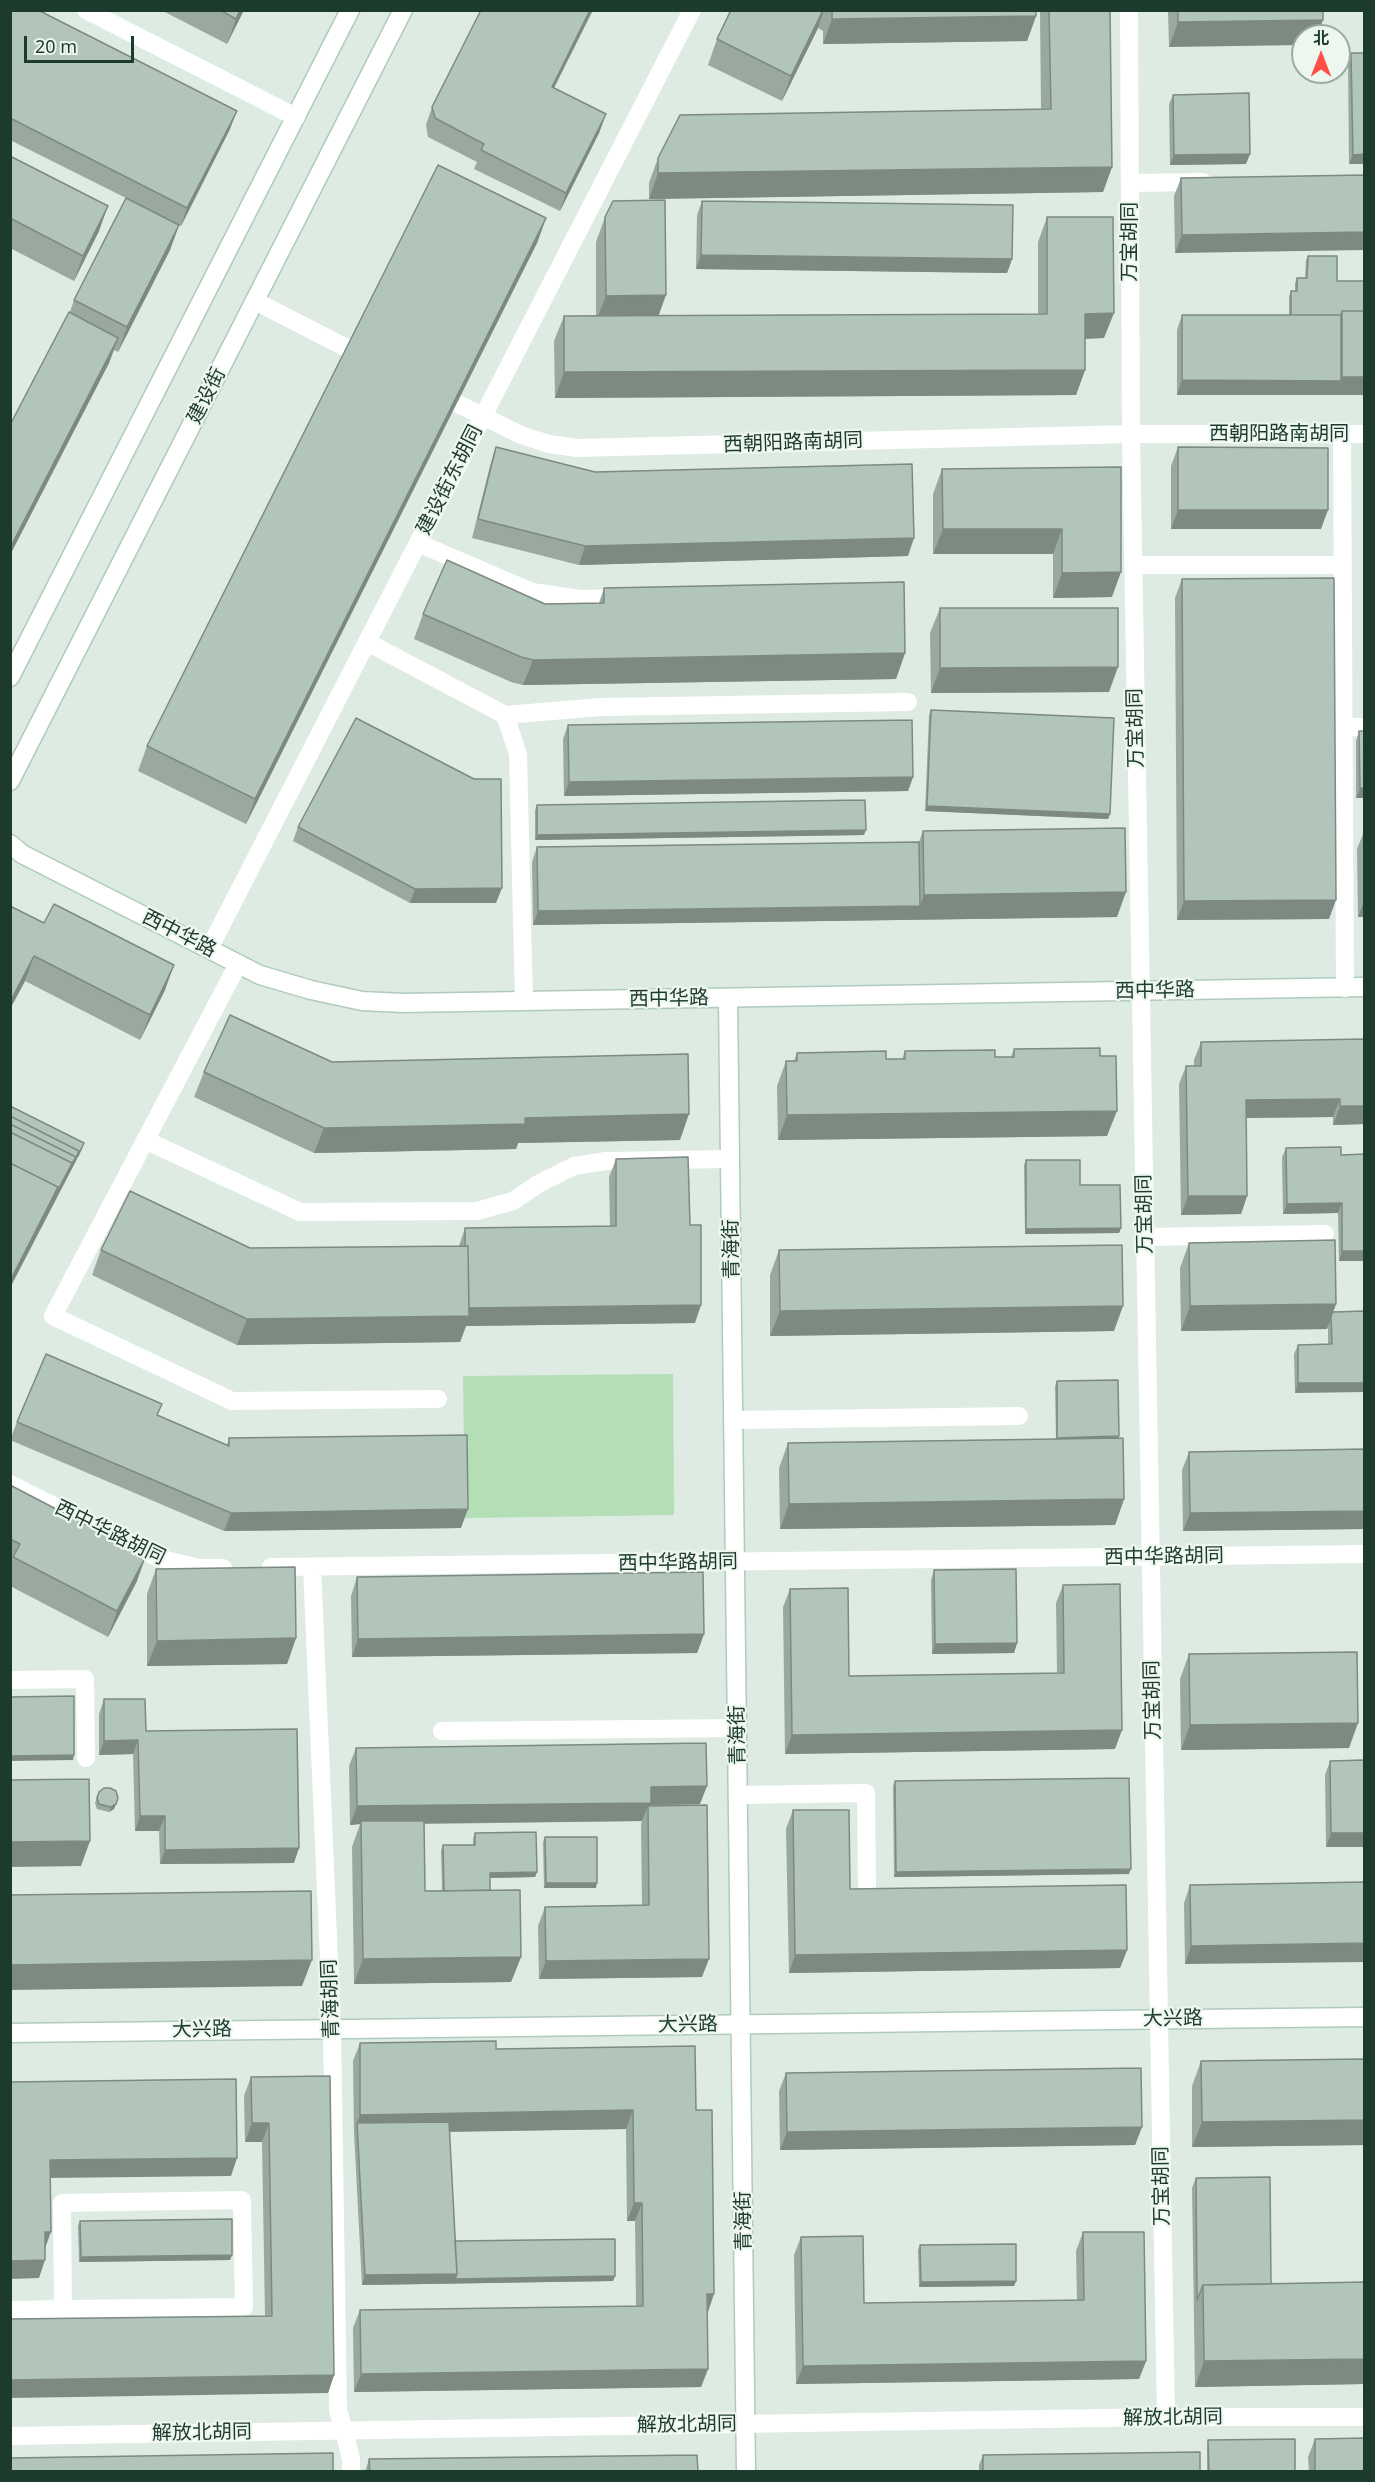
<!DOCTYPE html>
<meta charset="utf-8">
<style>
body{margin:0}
#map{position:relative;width:1375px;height:2482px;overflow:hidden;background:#ddebe2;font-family:"Noto Sans","Noto Sans SC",sans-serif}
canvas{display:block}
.frame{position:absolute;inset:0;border:12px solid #1d3b2d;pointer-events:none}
.north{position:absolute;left:1291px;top:24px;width:60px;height:60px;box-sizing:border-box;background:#edf7f0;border:2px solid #9aaca2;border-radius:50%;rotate:0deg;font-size:16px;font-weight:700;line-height:24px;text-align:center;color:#1d3b2d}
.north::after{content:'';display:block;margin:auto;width:21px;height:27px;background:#ff4f46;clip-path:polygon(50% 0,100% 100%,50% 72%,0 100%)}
.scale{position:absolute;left:24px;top:36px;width:110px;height:27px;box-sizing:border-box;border:3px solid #1d3b2d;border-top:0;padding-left:8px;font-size:18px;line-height:21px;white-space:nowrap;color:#1d3b2d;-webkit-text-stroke:4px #edf7f0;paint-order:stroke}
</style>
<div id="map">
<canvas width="1375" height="2482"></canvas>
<div class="frame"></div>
<div class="north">北</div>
<div class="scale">20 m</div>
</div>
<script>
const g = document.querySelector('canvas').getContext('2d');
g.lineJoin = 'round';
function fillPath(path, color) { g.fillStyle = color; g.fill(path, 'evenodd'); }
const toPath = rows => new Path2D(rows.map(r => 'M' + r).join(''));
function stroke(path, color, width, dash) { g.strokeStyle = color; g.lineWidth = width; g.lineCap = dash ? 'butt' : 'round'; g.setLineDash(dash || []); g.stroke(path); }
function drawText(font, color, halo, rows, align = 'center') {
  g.font = font + ' "Noto Sans","Noto Sans SC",sans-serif'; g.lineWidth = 4.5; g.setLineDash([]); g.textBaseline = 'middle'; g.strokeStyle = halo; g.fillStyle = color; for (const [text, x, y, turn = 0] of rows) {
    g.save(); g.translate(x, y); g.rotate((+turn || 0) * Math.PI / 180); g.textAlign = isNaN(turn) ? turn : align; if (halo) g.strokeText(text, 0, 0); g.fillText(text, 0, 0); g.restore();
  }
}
fillPath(toPath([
 [673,1374,674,1515,465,1518,463,1376]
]), '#b3deb6');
const secondary = toPath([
 [10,677,350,10],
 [10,781,403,10],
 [10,844,22,854,260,975,311,990,362,1001,403,1003,1364,987],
 [728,998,746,2472],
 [10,2033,1364,2017]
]);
stroke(secondary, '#afcbbb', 21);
stroke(toPath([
 [1130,183,1203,182],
 [1342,434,1345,988],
 [418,543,532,592,580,599,624,598],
 [1134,565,1343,565],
 [367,642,505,715,518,754,524,1001],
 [505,715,601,707,908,702],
 [1343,727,1364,727],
 [238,964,53,1316,232,1401,438,1399],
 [145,1140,300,1212,477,1211,513,1201,538,1184,574,1166,606,1161,730,1159],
 [1145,1237,1325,1234],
 [734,1420,1019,1416],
 [10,1680,85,1679,86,1758],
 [442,1731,738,1728],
 [739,1795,866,1793,867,1887],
 [242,2200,244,2307,63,2309,62,2203,242,2200],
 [10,2310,63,2309],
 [344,2431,351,2459,351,2472]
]), '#fff', 18);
stroke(toPath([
 [86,10,296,117],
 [1129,10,1131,434,1166,2417],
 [255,301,368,359],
 [436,393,521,435,549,444,577,448,1131,434,1364,434],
 [209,949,692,10],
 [10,1484,158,1558,198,1568,223,1568],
 [271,1567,1364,1554],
 [312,1567,332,2029,338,2410,344,2431],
 [10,2436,1166,2417,1364,2417]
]), '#fff', 18);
stroke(secondary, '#fff', 18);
fillPath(toPath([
 [10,10,230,129,181,226,179,225,170,250,118,352,114,350,109,363,10,555,10,425,70,312,74,300,126,198,10,140],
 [161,10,244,10,227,44],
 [731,10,1110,10,1112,167,1103,192,649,199,649,183,658,158,1041,109,1040,12,1036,12,1036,16,1027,41,823,44,823,31,818,28,782,101,708,65,717,39],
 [1168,10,1323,10,1169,47],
 [1351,53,1365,53,1365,164,1349,164,1348,63],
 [554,88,606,114,599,133,560,211,474,169,477,162,428,137,426,125,432,107],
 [1173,95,1246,164,1170,165,1169,104],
 [10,156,99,231,74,281,10,248],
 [1365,175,1175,253,1174,196,1181,178],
 [702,201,1012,259,1007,273,696,269,697,215],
 [605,217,658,316,1038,314,1038,242,1047,217,1104,338,1085,339,1085,370,1076,395,555,398,554,341,564,316,596,316,596,242],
 [546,218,537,243,246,824,138,771,147,746],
 [1308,256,1337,281,1365,395,1177,395,1177,330,1182,315,1289,315,1289,296,1291,291,1295,291,1295,283,1297,278,1305,278,1306,260],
 [496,447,908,556,579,565,472,538,490,466],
 [1178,447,1321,529,1171,529,1171,466],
 [1121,467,1112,597,1053,598,1053,554,933,554,933,494,942,469],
 [1182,579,1329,919,1177,920,1175,598],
 [604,588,905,653,896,679,523,685,511,682,414,639,423,614,545,604,599,603],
 [940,608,1109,692,931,693,930,633],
 [931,710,1110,814,1108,819,925,811,929,715],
 [568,725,913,777,908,791,564,796,563,739],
 [1359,731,1365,798,1356,798,1356,741],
 [537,805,864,835,535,840,535,810],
 [298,827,496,903,410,903,293,841],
 [1365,829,1365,917,1358,917,1357,849],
 [923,831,1117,917,533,925,532,862,537,847,919,842],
 [10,906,165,990,140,1040,25,981,10,1009],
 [1365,1039,1365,1124,1333,1125,1333,1117,1246,1118,1247,1196,1241,1214,1181,1215,1179,1084,1186,1066,1194,1066,1194,1060,1201,1042],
 [1014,1049,1100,1056,1107,1136,778,1140,777,1086,786,1061,794,1061,797,1053,886,1059,902,1059,905,1051,995,1057,1011,1057],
 [332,1062,680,1140,518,1143,516,1149,314,1153,194,1097,204,1072],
 [1365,1126,1365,1275,1364,1261,1339,1261,1338,1213,1283,1214,1282,1157,1286,1148,1341,1155,1363,1154,1363,1132],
 [616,1159,690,1225,695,1323,466,1326,460,1342,237,1345,92,1275,101,1250,459,1246,465,1228,610,1226,609,1177],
 [1026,1160,1121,1228,1119,1233,1025,1234,1024,1165],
 [1189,1243,1336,1304,1333,1312,1365,1311,1295,1393,1294,1354,1298,1345,1328,1344,1328,1326,1327,1329,1181,1331,1180,1268],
 [779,1250,1114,1331,770,1336,770,1275],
 [1057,1381,1118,1438,1124,1499,1115,1525,780,1529,779,1468,788,1443,1056,1439,1055,1386],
 [158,1415,227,1445,229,1438,461,1528,224,1531,10,1440,17,1422],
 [1365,1449,1365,1529,1183,1531,1182,1470,1189,1452],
 [10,1485,137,1581,108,1637,10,1586],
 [156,1569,296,1638,287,1664,147,1666,147,1594],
 [934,1570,1017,1643,1014,1653,932,1654,931,1580],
 [357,1577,704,1634,697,1653,352,1657,351,1596],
 [1063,1585,1115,1749,785,1754,783,1607,790,1589,849,1676,1057,1673,1056,1603],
 [1189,1654,1349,1748,1181,1750,1180,1679],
 [104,1699,146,1731,294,1863,160,1864,159,1831,135,1831,133,1754,99,1755,99,1714],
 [356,1748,700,1804,650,1806,702,1977,539,1979,538,1926,545,1907,642,1905,641,1824,642,1821,424,1824,425,1891,442,1891,441,1850,443,1845,473,1845,473,1838,475,1833,537,1872,535,1877,490,1878,490,1890,521,1957,511,1982,354,1984,352,1847,360,1824,350,1825,349,1766],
 [1365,1760,1326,1847,1325,1775,1330,1761],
 [895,1781,1129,1874,894,1877,893,1786],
 [97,1797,116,1804,114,1809,109,1812,97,1809,95,1803],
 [793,1810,850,1889,1127,1950,1120,1968,789,1973,786,1829],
 [545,1837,596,1888,544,1888,543,1842],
 [1365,1882,1185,1964,1184,1903,1190,1885],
 [360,2043,496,2049,696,2110,707,2312,708,2369,701,2387,354,2392,353,2328,360,2310,636,2306,635,2221,627,2221,626,2129,449,2132,455,2241,615,2276,613,2281,362,2285,354,2133,353,2061],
 [1365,2059,1365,2145,1192,2147,1192,2086,1201,2061],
 [786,2073,1142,2127,1135,2145,780,2150,779,2091],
 [330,2076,334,2375,328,2393,265,2316,262,2142,245,2142,244,2096,251,2077],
 [1196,2178,1271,2284,1365,2282,1365,2384,1195,2387,1192,2188],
 [80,2221,232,2255,230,2260,79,2262,78,2226],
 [1083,2232,1146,2361,1139,2379,796,2384,794,2255,801,2237,864,2303,1077,2300,1076,2251],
 [920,2245,1016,2281,1014,2286,919,2287,918,2250],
 [1315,2439,1365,2472,1309,2472,1308,2457],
 [1208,2440,1295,2472,1207,2472,1207,2445],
 [983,2455,1200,2472,979,2472,979,2465],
 [369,2459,698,2472,365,2472]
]), '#99a9a0');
fillPath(toPath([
 [240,10,244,10,227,44,236,19],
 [590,10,593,10,545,106,552,87],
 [823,10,824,10,818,28,782,101,791,76],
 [1036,16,1027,41,823,44,832,19],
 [1323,20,1317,36,1303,36,1303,45,1169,47,1178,22],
 [237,111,230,129,181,226,187,208],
 [606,114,599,133,560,211,566,193],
 [1250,154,1246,164,1170,165,1174,155],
 [1365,154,1365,164,1349,164,1353,155],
 [1112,167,1103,192,649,199,658,173],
 [108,206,99,231,74,281,83,256],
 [546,218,537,243,246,824,255,799],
 [179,225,170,250,118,352,127,327],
 [1365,232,1365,250,1175,253,1182,235],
 [701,255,1012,259,1007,273,696,269],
 [666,295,657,320,596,321,606,296],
 [1114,313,1104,338,1076,339,1085,314],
 [118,338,109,363,10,555,10,548],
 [1085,370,1076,395,555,398,564,372],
 [1342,377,1365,377,1365,395,1177,395,1182,380,1341,381],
 [1178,510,1328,510,1321,529,1171,529],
 [943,529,1062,529,1053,554,933,554],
 [914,538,908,556,579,565,585,546],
 [1121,572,1112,597,1053,598,1062,573],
 [905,653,896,679,523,685,533,660],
 [1118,667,1109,692,931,693,940,668],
 [913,777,908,791,564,796,569,782],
 [1360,788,1365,788,1365,798,1356,798],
 [927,806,1110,814,1108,819,925,811],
 [866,830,864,835,535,840,537,835],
 [502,888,496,903,410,903,415,889],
 [1126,892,1117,917,533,925,538,911,920,906,924,895],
 [1365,899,1365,917,1358,917],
 [1336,900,1329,919,1177,920,1184,901],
 [34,956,25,981,10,1009,10,1002],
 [174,965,165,990,140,1040,150,1015],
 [1340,1099,1333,1117,1239,1118,1246,1100],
 [1340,1106,1365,1106,1365,1124,1333,1125],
 [1117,1111,1107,1136,778,1140,787,1115],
 [689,1114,680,1140,518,1143,516,1149,314,1153,324,1128,525,1118],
 [84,1143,76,1161,10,1288,10,1281,58,1187],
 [1188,1196,1247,1196,1241,1214,1181,1215],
 [1342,1203,1338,1213,1283,1214,1287,1204],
 [1121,1228,1119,1233,1025,1234,1026,1229],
 [1342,1251,1365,1251,1364,1261,1339,1261],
 [1336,1304,1327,1329,1181,1331,1190,1306],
 [701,1305,695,1323,466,1326,460,1342,237,1345,247,1319,466,1308],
 [1123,1306,1114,1331,770,1336,780,1311],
 [1298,1383,1365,1383,1365,1392,1295,1393],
 [1119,1436,1117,1441,1056,1443,1057,1438],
 [1124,1499,1115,1525,780,1529,789,1504],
 [468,1509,461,1528,224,1531,231,1513],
 [1365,1511,1365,1529,1183,1531,1190,1513],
 [146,1556,137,1581,108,1637,117,1611],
 [704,1634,697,1653,352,1657,358,1639],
 [296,1638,287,1664,147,1666,157,1641],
 [1017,1643,1014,1653,932,1654,935,1644],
 [1358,1723,1349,1748,1181,1750,1190,1725],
 [1122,1730,1115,1749,785,1754,792,1735],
 [138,1740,133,1754,99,1755,104,1741],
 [74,1755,73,1760,10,1761,10,1756],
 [707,1786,700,1804,651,1805,648,1812,648,1806,642,1821,361,1824,361,1821,360,1824,350,1825,357,1806,651,1787],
 [116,1804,114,1809,109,1812,111,1807],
 [140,1816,165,1816,159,1831,135,1831],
 [1331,1833,1365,1833,1365,1847,1326,1847],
 [90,1841,81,1866,10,1867,10,1842],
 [299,1848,294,1863,160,1864,165,1850],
 [1131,1869,1129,1874,894,1877,896,1872],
 [537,1872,535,1877,488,1878,490,1873],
 [546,1883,597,1883,596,1888,544,1888],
 [1365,1943,1365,1962,1185,1964,1191,1946],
 [1127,1950,1120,1968,789,1973,795,1955],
 [521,1957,511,1982,354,1984,363,1959],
 [709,1959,702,1977,539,1979,546,1961],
 [312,1960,302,1986,10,1990,10,1965],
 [633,2110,626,2129,358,2133,357,2123,360,2115],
 [1365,2120,1365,2145,1192,2147,1202,2122],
 [252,2123,269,2123,262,2142,245,2142],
 [1142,2127,1135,2145,780,2150,787,2132],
 [237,2158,231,2176,43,2178,50,2160],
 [634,2203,642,2203,635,2221,627,2221],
 [45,2232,51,2232,44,2251],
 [232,2255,230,2260,79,2262,81,2257],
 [45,2260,39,2278,10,2279,10,2261],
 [457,2274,615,2276,613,2281,362,2285,365,2275],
 [1016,2281,1014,2286,919,2287,921,2282],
 [707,2294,714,2294,708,2312],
 [1365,2359,1365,2384,1195,2387,1204,2361],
 [1146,2361,1139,2379,796,2384,803,2366],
 [708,2369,701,2387,354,2392,361,2374],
 [334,2375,328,2393,10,2398,10,2380]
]), '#7d8a82');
const building = toPath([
 [10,10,38,10,237,111,187,208,10,118,10,10],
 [220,10,240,10,236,19,220,10],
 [481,10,590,10,552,87,606,114,566,193,481,150,484,144,435,118,432,107,481,10],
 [731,10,823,10,791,76,717,39,731,10],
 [832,10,1036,10,1036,16,832,19,832,10],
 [1049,10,1110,10,1112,167,658,173,658,158,680,115,1051,109,1049,10],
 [1178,10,1323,10,1323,20,1178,22,1178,10],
 [1351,53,1365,53,1365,154,1353,155,1351,53],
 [1249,93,1250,154,1174,155,1173,95,1249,93],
 [10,156,108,206,83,256,10,218,10,156],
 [438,165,546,218,255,799,147,746,438,165],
 [1365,175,1365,232,1182,235,1181,178,1365,175],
 [126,198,179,225,127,327,74,300,126,198],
 [665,200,666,295,606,296,605,217,613,201,665,200],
 [702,201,1013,205,1012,259,701,255,702,201],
 [1047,217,1113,217,1114,313,1085,314,1085,370,564,372,564,316,1047,314,1047,217],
 [1308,256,1337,256,1337,281,1365,281,1365,311,1342,311,1341,315,1291,315,1291,291,1297,291,1297,278,1307,278,1308,256],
 [1342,311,1365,311,1365,377,1342,377,1342,311],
 [69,312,118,338,10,548,10,425,69,312],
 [1182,315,1341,315,1341,381,1182,380,1182,315],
 [496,447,595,472,912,464,914,538,585,546,478,519,496,447],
 [1178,447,1328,448,1328,510,1178,510,1178,447],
 [1121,467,1121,572,1062,573,1062,529,943,529,942,469,1121,467],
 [447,560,545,604,604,603,604,588,904,582,905,653,533,660,521,657,423,614,447,560],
 [1334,578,1336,900,1184,901,1182,579,1334,578],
 [940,608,1118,608,1118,667,940,668,940,608],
 [931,710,1114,718,1110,814,927,806,931,710],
 [356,718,474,779,501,779,502,888,415,889,298,827,356,718],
 [912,720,913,777,569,782,568,725,912,720],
 [1359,731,1365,731,1365,788,1360,788,1359,731],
 [865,800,866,830,537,835,537,805,865,800],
 [1125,828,1126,892,924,895,923,831,1125,828],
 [919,842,920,906,538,911,537,847,919,842],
 [54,904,174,965,150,1015,34,956,10,1002,10,906,44,923,54,904],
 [230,1015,332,1062,688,1054,689,1114,525,1118,525,1124,324,1128,204,1072,230,1015],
 [1365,1039,1365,1106,1340,1106,1340,1099,1246,1100,1247,1196,1188,1196,1186,1066,1201,1066,1201,1042,1365,1039],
 [1100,1048,1100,1056,1116,1056,1117,1111,787,1115,786,1061,797,1061,797,1053,886,1051,886,1059,905,1059,905,1051,995,1050,995,1057,1014,1057,1014,1049,1100,1048],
 [10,1106,84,1143,78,1156,79,1151,10,1116,10,1106],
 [10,1116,79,1151,74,1162,76,1157,10,1124,10,1116],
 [10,1124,76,1157,70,1167,72,1163,10,1132,10,1124],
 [10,1132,72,1163,56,1194,58,1187,10,1163,10,1132],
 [1341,1147,1341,1155,1365,1154,1365,1251,1342,1251,1342,1203,1287,1204,1286,1148,1341,1147],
 [688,1157,690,1225,701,1225,701,1305,469,1308,468,1246,465,1246,465,1228,616,1226,616,1159,688,1157],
 [1026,1160,1080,1160,1080,1185,1120,1185,1121,1228,1026,1229,1026,1160],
 [10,1163,58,1187,10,1281,10,1163],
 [130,1191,250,1248,468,1246,469,1316,247,1319,101,1250,130,1191],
 [1335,1240,1336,1304,1190,1306,1189,1243,1335,1240],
 [1122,1245,1123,1306,780,1311,779,1250,1122,1245],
 [1365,1311,1365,1383,1298,1383,1298,1345,1332,1344,1331,1316,1333,1312,1365,1311],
 [46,1354,162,1404,157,1415,229,1446,229,1438,467,1435,468,1509,231,1513,17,1422,46,1354],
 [1118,1380,1119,1436,1057,1438,1057,1381,1118,1380],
 [1123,1438,1124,1499,789,1504,788,1443,1123,1438],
 [1365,1449,1365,1511,1190,1513,1189,1452,1365,1449],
 [10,1485,146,1556,117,1611,13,1557,20,1544,12,1540,10,1542,10,1485],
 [295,1567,296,1638,157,1641,156,1569,295,1567],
 [1016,1569,1017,1643,935,1644,934,1570,1016,1569],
 [703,1572,704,1634,358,1639,357,1577,703,1572],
 [1120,1584,1122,1730,792,1735,790,1589,848,1588,849,1676,1064,1673,1063,1585,1120,1584],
 [1357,1652,1358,1723,1190,1725,1189,1654,1357,1652],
 [74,1696,74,1755,10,1756,10,1697,74,1696],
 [104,1699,145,1699,146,1731,297,1729,299,1848,165,1850,165,1816,140,1816,138,1740,104,1741,104,1699],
 [706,1743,707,1786,651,1787,651,1803,357,1806,356,1748,706,1743],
 [1365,1760,1365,1833,1331,1833,1330,1761,1365,1760],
 [1129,1778,1131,1869,896,1872,895,1781,1129,1778],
 [89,1779,90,1841,10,1842,10,1780,89,1779],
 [104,1788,110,1788,116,1791,118,1798,116,1804,111,1807,99,1804,97,1798,99,1792,104,1788],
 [707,1805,709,1959,546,1961,545,1907,649,1905,648,1806,707,1805],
 [793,1810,849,1810,850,1889,1126,1885,1127,1950,795,1955,793,1810],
 [361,1821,424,1821,425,1891,520,1890,521,1957,363,1959,361,1821],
 [536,1832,537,1872,490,1873,490,1890,444,1891,443,1845,475,1845,475,1833,536,1832],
 [545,1837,597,1837,597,1883,546,1883,545,1837],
 [1365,1882,1365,1943,1191,1946,1190,1885,1365,1882],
 [311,1891,312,1960,10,1965,10,1895,311,1891],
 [496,2041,496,2049,695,2046,696,2110,712,2110,714,2294,707,2294,708,2369,361,2374,360,2310,643,2306,642,2203,634,2203,633,2110,360,2115,360,2043,496,2041],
 [1365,2059,1365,2120,1202,2122,1201,2061,1365,2059],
 [1141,2068,1142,2127,787,2132,786,2073,1141,2068],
 [330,2076,334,2375,10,2380,10,2319,272,2316,269,2123,252,2123,251,2077,330,2076],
 [236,2079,237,2158,50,2160,51,2232,45,2232,45,2260,10,2261,10,2082,236,2079],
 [449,2122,457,2274,365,2275,357,2123,449,2122],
 [1270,2177,1271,2284,1203,2285,1197,2300,1196,2178,1270,2177],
 [232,2219,232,2255,81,2257,80,2221,232,2219],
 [1083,2232,1144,2232,1146,2361,803,2366,801,2237,863,2236,864,2303,1084,2300,1083,2232],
 [615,2239,615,2276,455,2279,457,2274,455,2241,615,2239],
 [1016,2244,1016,2281,921,2282,920,2245,1016,2244],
 [1365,2282,1365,2359,1204,2361,1203,2285,1365,2282],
 [1365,2438,1365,2472,1315,2472,1315,2439,1365,2438],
 [1295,2439,1295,2472,1209,2472,1208,2440,1295,2439],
 [1200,2452,1200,2472,983,2472,983,2455,1200,2452],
 [333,2453,333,2472,10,2472,10,2458,333,2453],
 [697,2455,698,2472,370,2472,369,2459,697,2455]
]);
fillPath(building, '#b2c5ba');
stroke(building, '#7d8a82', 1.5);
drawText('20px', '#1d3b2d', '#edf7f0', [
 ["万宝胡同",1130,242,-90],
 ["建设街",207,396,-63],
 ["西朝阳路南胡同",1279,434],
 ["西朝阳路南胡同",793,443,-2],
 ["建设街东胡同",450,480,-63],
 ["万宝胡同",1136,728,-91],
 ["西中华路",179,934,27],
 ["西中华路",1155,991,-1],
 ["西中华路",669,999,-1],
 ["万宝胡同",1145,1214,-91],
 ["青海街",732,1249,-91],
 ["西中华路胡同",110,1533,26],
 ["西中华路胡同",1164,1557,-1],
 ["西中华路胡同",678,1563,-1],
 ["万宝胡同",1153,1700,-91],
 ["青海街",738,1735,-91],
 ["青海胡同",331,1999,-92],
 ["大兴路",1173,2019,-1],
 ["大兴路",688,2025,-1],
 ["大兴路",202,2030,-1],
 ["万宝胡同",1162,2186,-91],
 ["青海街",744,2221,-91],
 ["解放北胡同",1173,2418,-1],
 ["解放北胡同",687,2425,-1],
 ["解放北胡同",202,2433,-1]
]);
</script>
